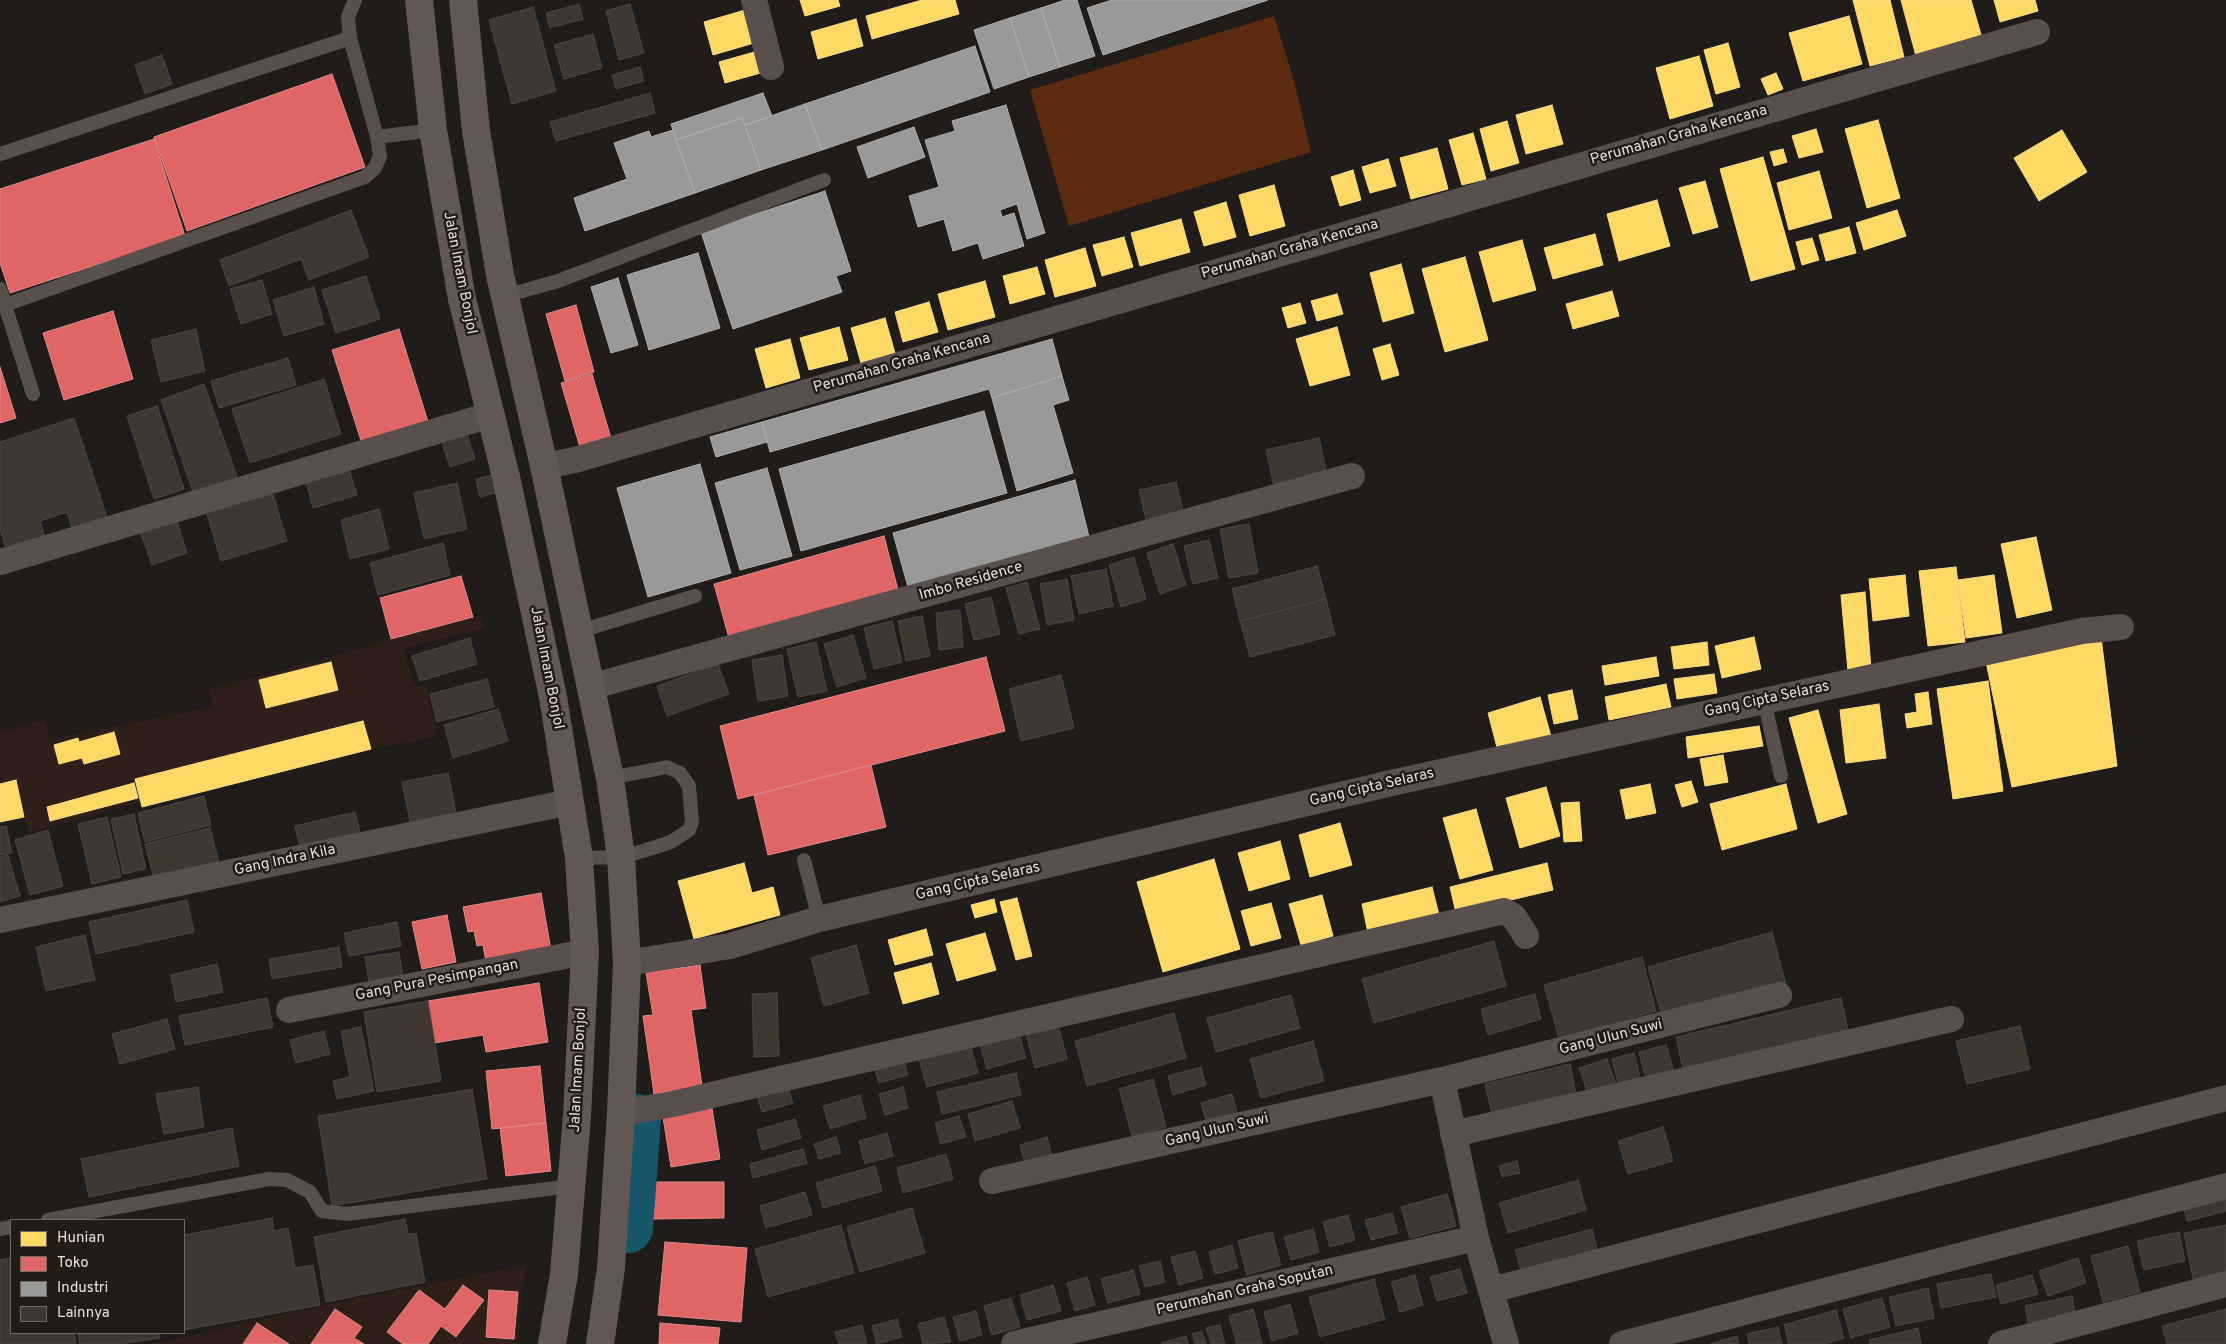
<!DOCTYPE html>
<style>
body{margin:0}
#map{position:relative;width:2226px;height:1344px;overflow:hidden;background:#201c1a;font-family:Overpass,sans-serif}
canvas{display:block}
.legend{position:absolute;left:10px;top:1219px;width:175px;height:115px;box-sizing:border-box;background:#241b16;border:1px solid #726965;margin:0;padding:6px 9px;list-style:none;font-size:15px;color:#e6dfdc}
.legend li{display:flex;align-items:center;gap:10px;height:25px}
.legend b{width:25px;border:1px solid #726965}
</style>
<div id="map">
<canvas width="2226" height="1344"></canvas>
<ul class="legend">
<li><b style="height:14px;background:#ffd966"></b>Hunian</li>
<li><b style="height:14px;background:#e06666"></b>Toko</li>
<li><b style="height:14px;background:#999"></b>Industri</li>
<li><b style="height:14px;background:#403731"></b>Lainnya</li>
</ul>
</div>
<script>
const g = document.querySelector('canvas').getContext('2d');
g.lineJoin = 'round';
function fillPath(path, color) { g.fillStyle = color; g.fill(path, 'evenodd'); }
const toPath = rows => new Path2D(rows.map(r => 'M' + r).join(''));
function stroke(path, color, width, dash) { g.strokeStyle = color; g.lineWidth = width; g.lineCap = dash ? 'butt' : 'round'; g.setLineDash(dash || []); g.stroke(path); }
function drawText(font, color, halo, rows, align = 'center') {
  g.font = font + ' Overpass,sans-serif'; g.lineWidth = 5; g.setLineDash([]); g.textBaseline = 'middle'; g.strokeStyle = halo; g.fillStyle = color; for (const [text, x, y, turn = 0] of rows) {
    g.save(); g.translate(x, y); g.rotate((+turn || 0) * Math.PI / 180); g.textAlign = isNaN(turn) ? turn : align; if (halo) g.strokeText(text, 0, 0); g.fillText(text, 0, 0); g.restore();
  }
}
fillPath(toPath([
 [481,615,485,628,404,648,414,686,425,684,426,685,437,737,371,749,142,807,140,802,29,833,24,817,0,822,0,732,44,720,51,739,213,707,209,690],
 [526,1265,517,1344,148,1344,173,1340,316,1307]
]), '#2f1f19');
fillPath(toPath([
 [1274,16,1295,84,1311,152,1069,226,1030,90]
]), '#5d2c10');
const homes = toPath([
 [800,0,838,0,840,6,805,16,800,0],
 [922,0,955,0,959,14,872,39,866,16,922,0],
 [1853,0,1890,0,1904,57,1870,66,1853,0],
 [1901,0,1971,0,1982,38,1916,56,1901,0],
 [1994,0,2035,0,2038,11,2000,22,1994,0],
 [745,10,754,43,713,55,704,22,745,10],
 [1849,16,1862,64,1803,81,1789,33,1849,16],
 [856,19,863,46,818,59,811,32,856,19],
 [1728,43,1740,87,1716,94,1704,50,1728,43],
 [758,51,764,72,725,83,719,62,758,51],
 [1699,56,1713,106,1670,119,1656,68,1699,56],
 [1776,73,1783,89,1768,95,1761,79,1776,73],
 [1552,105,1563,144,1526,154,1516,115,1552,105],
 [1878,120,1900,198,1867,208,1845,129,1878,120],
 [1507,121,1519,163,1491,171,1480,129,1507,121],
 [1816,129,1823,152,1799,158,1792,136,1816,129],
 [2062,130,2087,172,2039,201,2014,158,2062,130],
 [1473,133,1486,179,1462,185,1449,140,1473,133],
 [1437,148,1448,189,1411,199,1400,158,1437,148],
 [1783,149,1787,162,1774,166,1770,152,1783,149],
 [1763,157,1795,269,1751,281,1720,169,1763,157],
 [1388,159,1396,186,1370,193,1362,167,1388,159],
 [1353,170,1361,200,1340,206,1331,177,1353,170],
 [1819,171,1832,218,1789,230,1777,183,1819,171],
 [1705,181,1718,227,1693,234,1679,188,1705,181],
 [1274,185,1285,226,1250,236,1239,195,1274,185],
 [1657,200,1670,246,1619,261,1607,214,1657,200],
 [1226,202,1236,237,1204,246,1194,212,1226,202],
 [1897,210,1906,236,1864,250,1856,223,1897,210],
 [1181,219,1190,252,1140,266,1131,233,1181,219],
 [1849,227,1856,253,1826,261,1819,235,1849,227],
 [1595,234,1603,265,1553,279,1544,248,1595,234],
 [1124,237,1133,267,1102,276,1093,245,1124,237],
 [1812,238,1819,260,1802,265,1796,242,1812,238],
 [1522,240,1536,290,1493,302,1479,252,1522,240],
 [1085,248,1096,286,1055,297,1045,260,1085,248],
 [1465,257,1488,340,1445,352,1422,269,1465,257],
 [1401,264,1414,313,1383,322,1370,273,1401,264],
 [1037,267,1045,294,1010,304,1003,276,1037,267],
 [985,281,995,317,948,330,938,294,985,281],
 [1612,291,1619,316,1573,329,1566,304,1612,291],
 [1337,294,1343,314,1317,321,1311,301,1337,294],
 [929,302,938,332,903,342,895,312,929,302],
 [1300,303,1306,323,1288,328,1282,308,1300,303],
 [885,318,895,353,861,363,851,328,885,318],
 [839,327,848,360,809,370,800,338,839,327],
 [1337,327,1350,375,1310,386,1296,339,1337,327],
 [790,339,800,378,766,388,755,349,790,339],
 [1390,344,1399,375,1382,380,1373,349,1390,344],
 [2036,537,2052,610,2017,618,2001,544,2036,537],
 [1956,567,1965,642,1928,646,1919,571,1956,567],
 [1905,575,1909,616,1873,621,1869,579,1905,575],
 [1994,575,2002,633,1966,638,1958,580,1994,575],
 [1865,592,1871,669,1848,671,1841,595,1865,592],
 [1754,637,1761,669,1722,678,1715,646,1754,637],
 [2101,637,2117,766,2012,787,1985,657,2101,637],
 [1707,642,1709,665,1674,669,1671,647,1707,642],
 [1656,657,1659,676,1605,685,1602,666,1656,657],
 [331,662,338,690,266,708,259,680,331,662],
 [1714,674,1717,693,1677,699,1674,679,1714,674],
 [1988,681,2003,791,1953,799,1937,689,1988,681],
 [1666,684,1671,707,1609,720,1605,697,1666,684],
 [1572,690,1578,719,1554,724,1548,695,1572,690],
 [1928,692,1932,724,1907,728,1905,714,1917,712,1915,694,1928,692],
 [1540,697,1552,740,1499,755,1488,713,1540,697],
 [1879,704,1886,758,1846,763,1840,710,1879,704],
 [1818,710,1847,814,1818,823,1789,718,1818,710],
 [363,721,371,749,142,807,135,779,363,721],
 [1759,726,1763,746,1688,758,1686,737,1759,726],
 [114,732,120,754,84,764,82,758,59,764,54,745,78,738,79,742,114,732],
 [1723,755,1728,782,1705,786,1700,759,1723,755],
 [16,780,24,817,0,822,0,784,16,780],
 [1691,781,1698,802,1682,807,1675,785,1691,781],
 [134,783,138,798,50,821,47,807,134,783],
 [1650,784,1656,813,1626,819,1620,790,1650,784],
 [1786,784,1797,829,1722,850,1710,804,1786,784],
 [1546,787,1560,836,1520,848,1506,798,1546,787],
 [1579,802,1582,841,1564,842,1561,803,1579,802],
 [1476,809,1493,870,1460,879,1443,818,1476,809],
 [1340,823,1352,865,1310,877,1299,835,1340,823],
 [1280,841,1290,879,1249,891,1238,853,1280,841],
 [1214,859,1240,949,1163,972,1137,882,1214,859],
 [744,863,752,893,773,887,780,915,694,939,678,881,744,863],
 [1547,863,1553,890,1456,913,1450,887,1547,863],
 [1432,887,1439,915,1368,933,1362,904,1432,887],
 [1322,895,1333,936,1301,945,1289,904,1322,895],
 [1017,898,1032,956,1016,960,1000,902,1017,898],
 [994,899,997,912,975,918,971,905,994,899],
 [1271,903,1281,938,1251,946,1241,911,1271,903],
 [926,929,933,955,895,965,888,940,926,929],
 [985,933,996,970,957,981,946,944,985,933],
 [931,963,939,994,903,1004,894,973,931,963]
]);
fillPath(homes, '#ffd966');
stroke(homes, '#f8db89', 1);
const shops = toPath([
 [332,74,365,167,187,231,154,137,332,74],
 [154,139,185,236,10,293,0,263,0,189,154,139],
 [576,305,594,372,565,381,546,314,576,305],
 [113,311,133,379,64,400,43,333,113,311],
 [399,329,430,428,364,450,332,350,399,329],
 [0,367,16,418,0,423,0,367],
 [592,374,613,445,582,454,561,383,592,374],
 [884,536,898,590,729,638,714,584,884,536],
 [461,576,473,617,391,639,380,598,461,576],
 [986,657,1005,731,738,799,720,726,986,657],
 [871,765,886,827,768,855,754,795,871,765],
 [541,893,551,950,486,962,483,945,477,946,474,931,468,932,463,907,541,893],
 [447,915,456,962,422,969,412,922,447,915],
 [700,965,706,1008,691,1010,702,1086,654,1094,643,1016,653,1015,646,973,700,965],
 [539,983,548,1042,486,1052,483,1035,434,1043,428,1001,539,983],
 [540,1066,546,1123,492,1129,486,1071,540,1066],
 [711,1102,720,1159,671,1167,662,1111,711,1102],
 [546,1123,551,1171,506,1176,500,1128,546,1123],
 [654,1182,724,1182,724,1218,654,1219,654,1182],
 [665,1242,747,1248,741,1322,658,1315,665,1242],
 [463,1285,484,1300,456,1337,441,1326,428,1344,403,1344,387,1332,419,1290,445,1309,463,1285],
 [489,1290,518,1292,514,1339,486,1337,489,1290],
 [335,1309,362,1327,354,1338,364,1344,311,1344,335,1309],
 [257,1323,289,1344,243,1344,257,1323],
 [660,1323,720,1328,718,1344,659,1344,660,1323]
]);
fillPath(shops, '#e06666');
stroke(shops, '#e28a89', 1);
const industry = toPath([
 [1065,0,1077,0,1095,56,1060,67,1041,8,1065,0],
 [1112,0,1268,0,1103,55,1087,8,1112,0],
 [1041,8,1060,67,1029,77,1010,18,1041,8],
 [1010,18,1029,77,994,89,974,30,1010,18],
 [975,46,990,92,822,150,805,104,975,46],
 [763,93,772,116,745,125,742,118,676,140,671,124,763,93],
 [805,104,822,150,761,170,745,125,805,104],
 [1006,105,1045,233,1027,239,1017,204,1000,210,1002,217,1014,213,1024,246,983,259,978,243,953,251,944,219,918,227,909,196,939,187,925,140,955,131,952,121,1006,105],
 [742,118,761,170,695,193,676,140,742,118],
 [914,127,925,157,868,178,857,147,914,127],
 [673,130,695,193,585,231,574,198,627,179,614,143,649,131,651,137,673,130],
 [825,191,851,271,836,276,842,292,733,329,701,232,825,191],
 [698,253,720,328,649,350,627,275,698,253],
 [618,278,638,345,611,353,591,287,618,278],
 [1052,339,1062,376,992,398,989,389,770,452,762,422,1052,339],
 [1062,376,1069,400,1053,405,1073,473,1017,491,992,398,1062,376],
 [984,411,1007,493,801,551,779,469,984,411],
 [762,422,767,442,716,457,710,437,762,422],
 [700,464,731,573,648,597,617,488,700,464],
 [767,468,792,556,740,570,715,483,767,468],
 [1075,480,1089,537,908,587,893,533,1075,480]
]);
fillPath(industry, '#999');
stroke(industry, '#b0aead', 1);
stroke(toPath([
 [628,1228,636,1119]
]), '#17556b', 50);
const building = toPath([
 [579,4,583,19,550,28,546,13,579,4],
 [630,4,644,53,619,60,606,11,630,4],
 [533,7,556,91,512,104,489,20,533,7],
 [593,34,602,68,564,79,554,45,593,34],
 [162,55,172,84,145,94,135,65,162,55],
 [640,67,644,81,616,89,612,75,640,67],
 [650,93,655,113,556,141,550,122,650,93],
 [351,210,369,257,309,280,301,259,229,286,220,260,351,210],
 [366,276,380,319,336,333,322,290,366,276],
 [262,280,272,314,241,324,230,289,262,280],
 [314,287,324,324,284,336,273,300,314,287],
 [196,329,205,371,161,382,151,340,196,329],
 [288,358,296,385,219,408,211,381,288,358],
 [324,379,341,434,250,463,232,409,324,379],
 [204,384,238,479,194,495,161,400,204,384],
 [157,406,184,489,154,499,127,416,157,406],
 [74,418,108,520,73,532,67,512,40,521,45,539,7,552,0,529,0,442,74,418],
 [467,434,475,459,450,467,442,442,467,434],
 [1319,438,1327,474,1274,486,1266,450,1319,438],
 [348,466,357,495,313,508,305,478,348,466],
 [497,474,501,492,480,497,476,479,497,474],
 [1176,482,1183,511,1146,520,1139,490,1176,482],
 [457,483,467,529,424,539,414,493,457,483],
 [272,491,287,541,221,561,206,511,272,491],
 [379,509,389,549,350,559,341,520,379,509],
 [176,519,187,553,152,565,140,531,176,519],
 [1249,524,1258,573,1229,578,1220,529,1249,524],
 [1209,540,1218,578,1193,584,1184,546,1209,540],
 [443,543,450,575,378,595,370,563,443,543],
 [1173,544,1186,585,1160,594,1147,553,1173,544],
 [1134,557,1146,599,1121,607,1109,565,1134,557],
 [1317,566,1326,599,1240,621,1232,589,1317,566],
 [1106,569,1113,606,1079,614,1071,576,1106,569],
 [1067,579,1074,620,1047,625,1040,584,1067,579],
 [1027,582,1040,629,1019,634,1006,588,1027,582],
 [991,597,1000,634,974,640,965,604,991,597],
 [1326,599,1335,635,1250,657,1240,621,1326,599],
 [960,610,963,647,939,650,936,613,960,610],
 [922,616,930,656,906,661,898,621,922,616],
 [892,621,902,662,874,669,864,628,892,621],
 [853,635,866,678,837,687,824,644,853,635],
 [470,638,477,664,420,681,412,656,470,638],
 [816,642,827,691,798,697,787,649,816,642],
 [782,655,788,696,758,701,752,660,782,655],
 [718,664,729,694,667,716,657,686,718,664],
 [1061,675,1074,728,1021,741,1009,689,1061,675],
 [487,679,494,707,437,722,430,694,487,679],
 [498,709,508,741,453,758,444,725,498,709],
 [448,773,457,817,411,827,402,782,448,773],
 [204,796,211,825,145,842,138,813,204,796],
 [355,812,360,833,300,847,295,826,355,812],
 [134,814,146,869,123,874,111,819,134,814],
 [107,817,121,877,92,884,78,824,107,817],
 [6,826,12,853,0,855,0,827,6,826],
 [210,828,220,866,155,883,145,844,210,828],
 [48,830,63,886,30,895,15,840,48,830],
 [8,855,20,896,0,902,0,857,8,855],
 [187,900,194,932,96,954,89,922,187,900],
 [397,922,401,946,349,956,344,933,397,922],
 [1772,932,1786,985,1663,1020,1648,967,1772,932],
 [85,935,95,980,46,991,36,947,85,935],
 [1494,941,1506,986,1374,1023,1362,979,1494,941],
 [856,945,869,993,824,1006,811,958,856,945],
 [339,947,342,967,272,979,269,959,339,947],
 [399,952,403,977,369,982,365,957,399,952],
 [1642,957,1656,1011,1559,1038,1544,985,1642,957],
 [217,964,223,992,176,1002,171,975,217,964],
 [777,993,779,1056,754,1057,752,994,777,993],
 [1535,994,1541,1019,1488,1035,1481,1009,1535,994],
 [1291,995,1300,1028,1216,1052,1207,1018,1291,995],
 [267,998,273,1027,185,1045,179,1016,267,998],
 [1841,998,1850,1040,1685,1079,1676,1037,1841,998],
 [428,1001,441,1081,377,1092,364,1012,428,1001],
 [1174,1013,1186,1058,1087,1086,1075,1041,1174,1013],
 [167,1019,175,1049,120,1064,112,1034,167,1019],
 [1057,1020,1067,1059,1035,1068,1025,1030,1057,1020],
 [2020,1026,2030,1069,1967,1084,1956,1041,2020,1026],
 [361,1027,374,1091,337,1099,333,1081,350,1077,341,1031,361,1027],
 [324,1031,330,1054,296,1063,290,1040,324,1031],
 [1019,1034,1026,1058,987,1069,980,1045,1019,1034],
 [969,1041,978,1073,927,1087,918,1056,969,1041],
 [1313,1041,1324,1081,1261,1098,1250,1059,1313,1041],
 [1666,1045,1675,1075,1647,1083,1639,1052,1666,1045],
 [1634,1053,1642,1084,1620,1090,1612,1059,1634,1053],
 [903,1057,908,1075,879,1083,874,1066,903,1057],
 [1607,1059,1618,1090,1590,1100,1579,1068,1607,1059],
 [1570,1064,1578,1104,1494,1123,1485,1084,1570,1064],
 [1201,1067,1206,1085,1173,1095,1168,1076,1201,1067],
 [1016,1073,1021,1095,942,1114,937,1092,1016,1073],
 [1153,1079,1166,1127,1132,1136,1119,1089,1153,1079],
 [788,1086,793,1103,762,1112,757,1095,788,1086],
 [198,1087,204,1127,164,1134,156,1094,198,1087],
 [903,1087,908,1108,885,1115,879,1094,903,1087],
 [472,1089,487,1179,332,1206,318,1116,472,1089],
 [1232,1094,1238,1116,1207,1125,1201,1103,1232,1094],
 [860,1095,866,1118,830,1129,823,1106,860,1095],
 [1012,1101,1020,1128,975,1141,968,1114,1012,1101],
 [959,1116,966,1137,941,1144,935,1123,959,1116],
 [795,1119,801,1138,762,1150,757,1130,795,1119],
 [1663,1127,1673,1161,1628,1174,1618,1141,1663,1127],
 [232,1128,239,1166,89,1197,81,1159,232,1128],
 [887,1133,893,1156,865,1164,859,1141,887,1133],
 [836,1137,841,1153,819,1159,814,1144,836,1137],
 [1047,1137,1052,1156,1025,1163,1020,1145,1047,1137],
 [803,1149,807,1163,753,1178,750,1164,803,1149],
 [946,1154,953,1179,903,1193,897,1168,946,1154],
 [1517,1161,1520,1173,1502,1177,1499,1166,1517,1161],
 [875,1166,882,1191,823,1208,816,1183,875,1166],
 [1578,1180,1586,1210,1508,1233,1499,1203,1578,1180],
 [2226,1191,2226,1211,2187,1221,2182,1202,2226,1191],
 [805,1192,812,1215,766,1228,760,1206,805,1192],
 [1447,1194,1456,1226,1410,1238,1401,1207,1447,1194],
 [912,1208,925,1253,860,1272,847,1227,912,1208],
 [1392,1213,1398,1233,1371,1240,1365,1220,1392,1213],
 [1348,1215,1355,1240,1330,1247,1323,1222,1348,1215],
 [272,1218,274,1231,288,1228,295,1268,313,1265,320,1305,184,1330,184,1235,272,1218],
 [405,1219,408,1234,416,1233,425,1282,326,1302,314,1237,405,1219],
 [841,1225,854,1273,768,1297,755,1249,841,1225],
 [2226,1225,2226,1272,2193,1279,2184,1233,2226,1225],
 [1313,1229,1319,1252,1291,1260,1284,1237,1313,1229],
 [1592,1229,1599,1257,1523,1278,1515,1250,1592,1229],
 [1272,1232,1281,1265,1247,1275,1238,1241,1272,1232],
 [2179,1232,2185,1261,2144,1270,2137,1241,2179,1232],
 [1232,1245,1238,1268,1215,1274,1209,1252,1232,1245],
 [2128,1246,2140,1292,2103,1302,2091,1256,2128,1246],
 [1195,1251,1203,1278,1179,1285,1171,1257,1195,1251],
 [11,1258,11,1333,74,1333,76,1344,0,1344,0,1260,11,1258],
 [2078,1258,2086,1283,2048,1296,2039,1271,2078,1258],
 [1160,1261,1165,1282,1145,1287,1139,1266,1160,1261],
 [1460,1269,1467,1293,1437,1301,1430,1277,1460,1269],
 [1133,1270,1140,1294,1108,1303,1101,1279,1133,1270],
 [1991,1274,1996,1297,1941,1308,1937,1284,1991,1274],
 [1415,1275,1423,1305,1400,1312,1391,1282,1415,1275],
 [2032,1275,2038,1294,2001,1304,1996,1285,2032,1275],
 [1087,1277,1095,1305,1075,1311,1067,1283,1087,1277],
 [1374,1279,1385,1319,1320,1337,1309,1297,1374,1279],
 [1053,1285,1061,1311,1027,1320,1020,1295,1053,1285],
 [1928,1288,1934,1318,1896,1326,1889,1297,1928,1288],
 [2072,1296,2076,1318,2029,1327,2025,1306,2072,1296],
 [1011,1298,1020,1327,992,1335,984,1306,1011,1298],
 [1882,1298,1890,1327,1851,1338,1843,1309,1882,1298],
 [1290,1304,1298,1333,1272,1341,1264,1312,1290,1304],
 [1253,1309,1262,1344,1237,1344,1229,1316,1253,1309],
 [2226,1309,2226,1344,2167,1344,2162,1326,2226,1309],
 [1836,1310,1844,1338,1825,1344,1789,1344,1784,1325,1836,1310],
 [976,1311,982,1335,960,1341,953,1317,976,1311],
 [944,1317,951,1342,923,1344,918,1324,944,1317],
 [897,1319,902,1337,877,1344,872,1326,897,1319],
 [862,1325,867,1344,839,1344,835,1332,862,1325],
 [1220,1325,1225,1344,1211,1344,1206,1328,1220,1325],
 [1778,1327,1782,1344,1749,1344,1747,1334,1778,1327],
 [1918,1328,1921,1344,1870,1344,1869,1340,1918,1328],
 [1202,1331,1206,1344,1195,1344,1192,1334,1202,1331],
 [78,1333,159,1333,160,1338,121,1344,80,1344,78,1333],
 [1186,1336,1188,1344,1162,1344,1161,1343,1186,1336],
 [1737,1336,1739,1344,1710,1344,1737,1336]
]);
fillPath(building, '#403731');
stroke(building, '#4a4645', 1);
stroke(toPath([
 [355,0,348,17,350,38,377,137,433,130],
 [0,154,350,38],
 [0,289,33,394],
 [505,296,558,281,824,180],
 [5,305,365,177,375,168,380,156,377,137],
 [577,632,695,596],
 [1764,700,1781,776],
 [579,858,621,857,643,851,671,842,689,830,692,822,689,786,680,773,667,767,610,778],
 [804,860,819,919],
 [48,1220,269,1179,287,1180,310,1192,322,1211,347,1214,571,1186],
 [0,1229,11,1227]
]), '#59504e', 14);
stroke(toPath([
 [754,0,771,67],
 [544,466,575,460,2037,32],
 [0,562,490,415],
 [590,687,1352,476],
 [0,920,570,802],
 [627,963,730,946,819,919,1387,784,2082,631,2121,627],
 [289,1010,585,952],
 [1442,1080,1476,1238,1506,1344],
 [621,1113,673,1104,1504,911,1514,917,1526,936],
 [1453,1134,1951,1019],
 [992,1181,1442,1080,1779,995],
 [1491,1290,2226,1098],
 [1014,1344,1476,1238],
 [1622,1344,2226,1186],
 [2001,1344,2226,1284]
]), '#59504e', 26);
stroke(toPath([
 [419,0,433,130,462,299,506,477,553,697,579,858,585,952,577,1116,564,1274,552,1344],
 [463,0,476,131,500,275,544,466,610,778,621,857,627,963,621,1113,611,1268,600,1344]
]), '#635753', 28);
drawText('15px', '#e6dfdc', '#241b16', [
 ["Perumahan Graha Kencana",1679,136,-16],
 ["Perumahan Graha Kencana",1290,250,-16],
 ["Jalan Imam Bonjol",459,273,79],
 ["Perumahan Graha Kencana",902,364,-16],
 ["Imbo Residence",971,582,-16],
 ["Jalan Imam Bonjol",546,668,79],
 ["Gang Cipta Selaras",1767,700,-12],
 ["Gang Cipta Selaras",1372,788,-13],
 ["Gang Indra Kila",285,861,-12],
 ["Gang Cipta Selaras",978,882,-13],
 ["Gang Pura Pesimpangan",437,981,-11],
 ["Gang Ulun Suwi",1611,1038,-14],
 ["Jalan Imam Bonjol",579,1070,-87],
 ["Gang Ulun Suwi",1217,1131,-13],
 ["Perumahan Graha Soputan",1245,1291,-13]
]);
</script>
